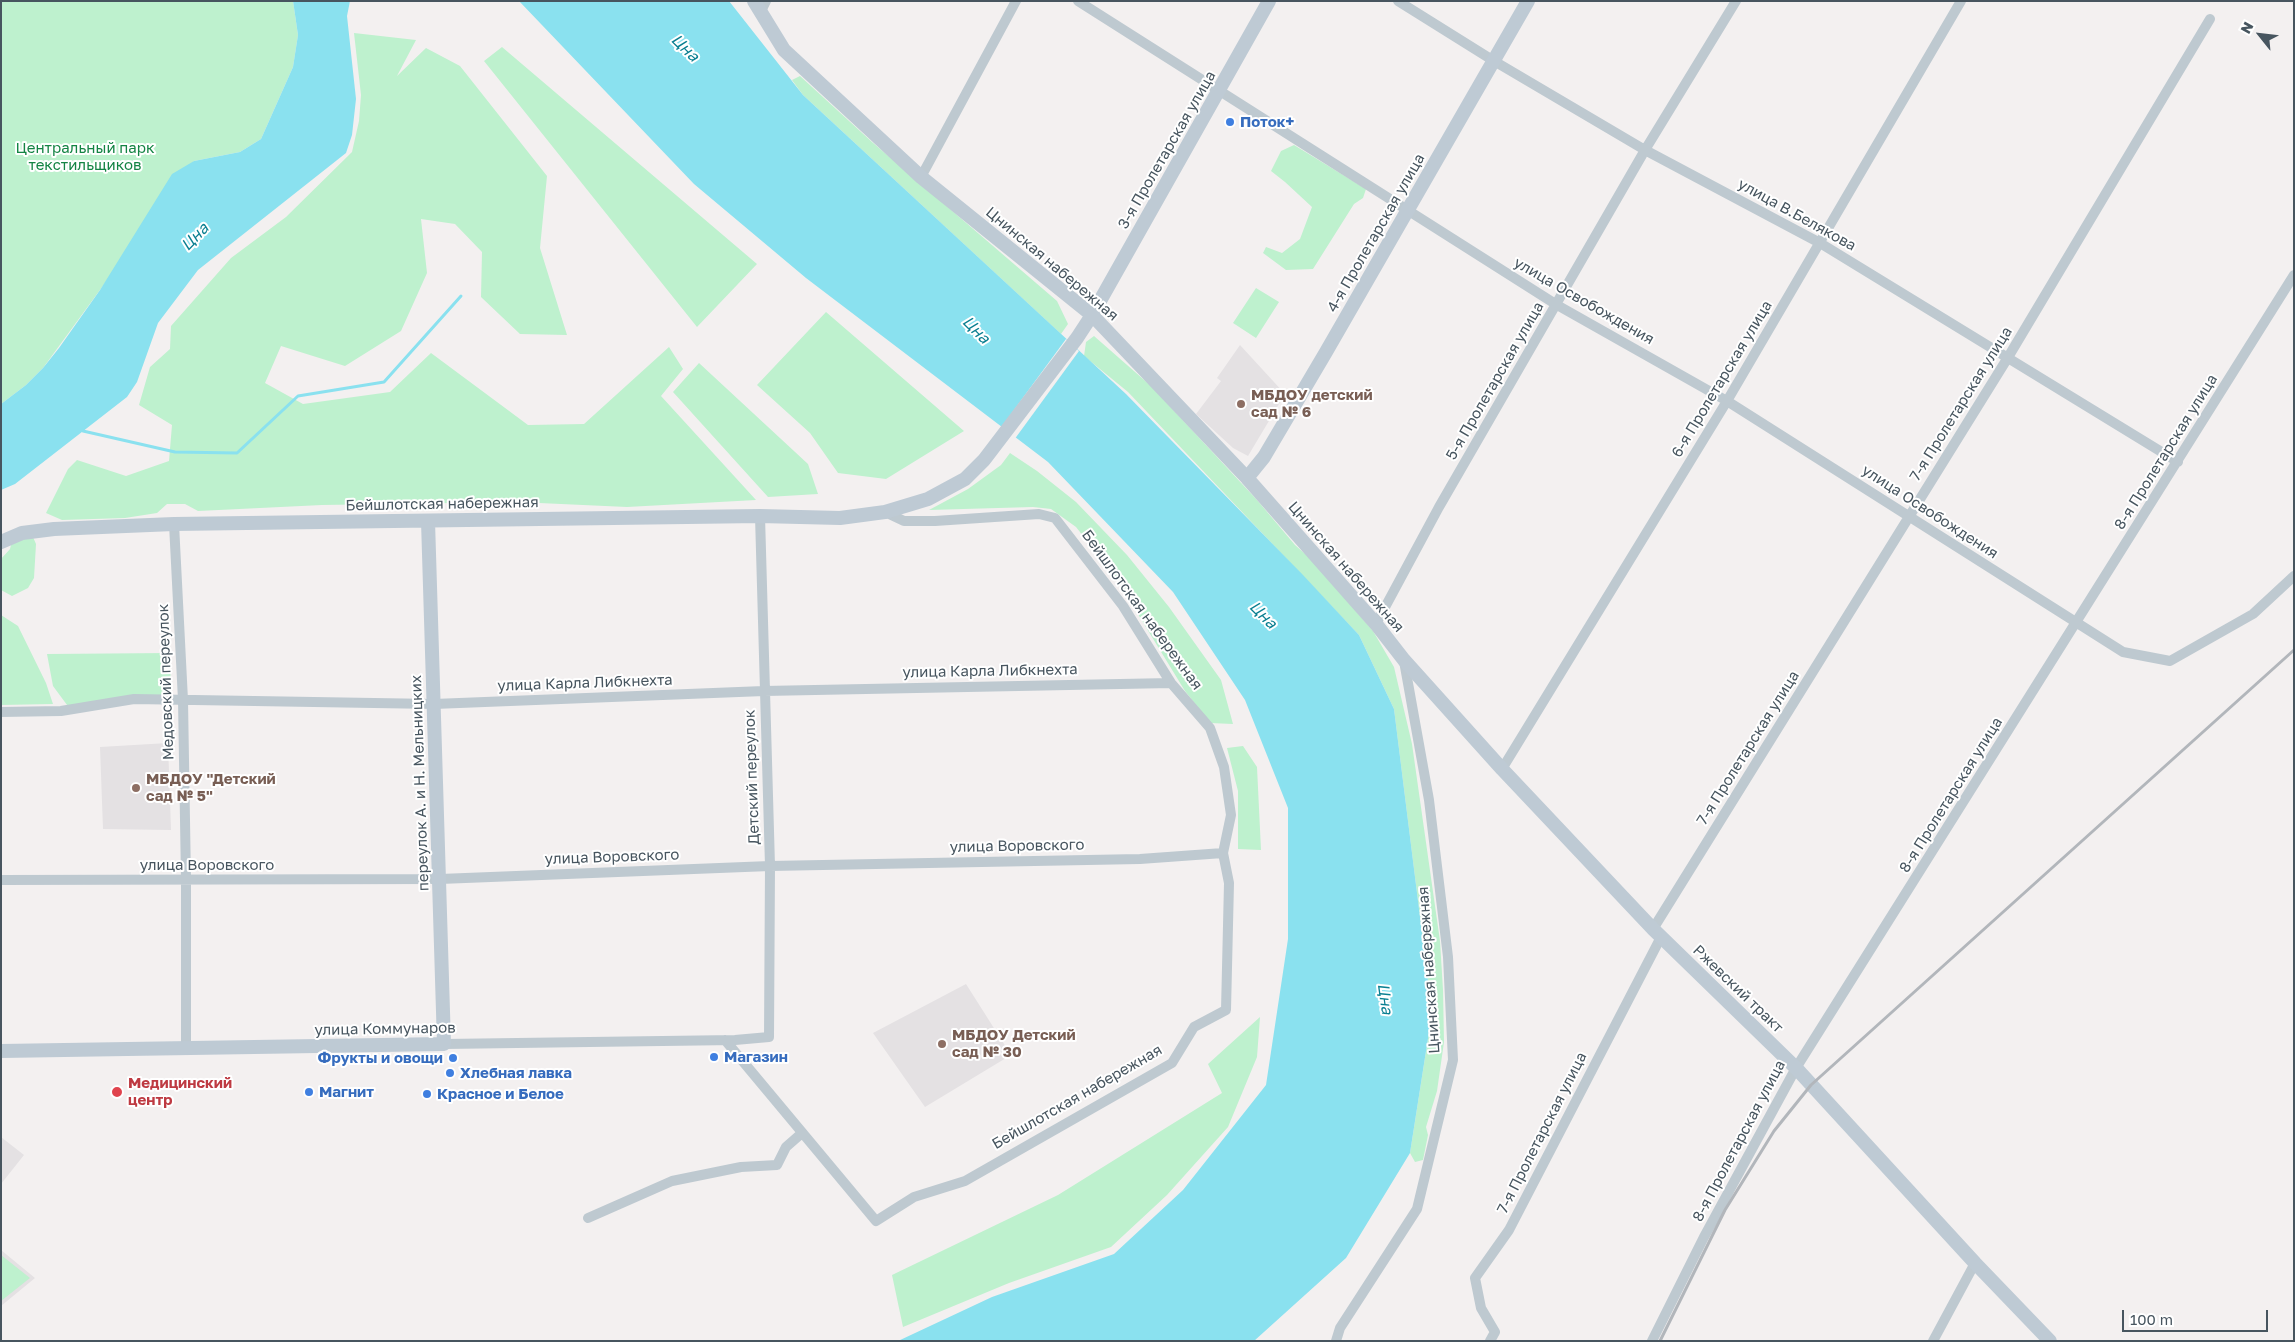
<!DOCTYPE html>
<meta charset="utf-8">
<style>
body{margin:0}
#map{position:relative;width:2295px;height:1342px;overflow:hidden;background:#f3f0f0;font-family:"Golos Text",sans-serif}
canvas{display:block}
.frame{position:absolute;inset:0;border:2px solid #47555f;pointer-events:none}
.north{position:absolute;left:2235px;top:10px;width:50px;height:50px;-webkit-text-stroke:4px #fff;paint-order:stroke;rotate:299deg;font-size:14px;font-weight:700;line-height:20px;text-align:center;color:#47555f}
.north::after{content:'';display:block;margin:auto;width:18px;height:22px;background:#47555f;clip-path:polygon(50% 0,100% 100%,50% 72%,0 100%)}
.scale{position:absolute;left:2122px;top:1310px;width:146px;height:22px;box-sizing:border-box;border:2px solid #47555f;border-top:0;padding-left:6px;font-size:15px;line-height:18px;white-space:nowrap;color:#47555f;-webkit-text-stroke:4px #fff;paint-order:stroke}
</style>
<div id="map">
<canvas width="2295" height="1342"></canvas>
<div class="frame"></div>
<div class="north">N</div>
<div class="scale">100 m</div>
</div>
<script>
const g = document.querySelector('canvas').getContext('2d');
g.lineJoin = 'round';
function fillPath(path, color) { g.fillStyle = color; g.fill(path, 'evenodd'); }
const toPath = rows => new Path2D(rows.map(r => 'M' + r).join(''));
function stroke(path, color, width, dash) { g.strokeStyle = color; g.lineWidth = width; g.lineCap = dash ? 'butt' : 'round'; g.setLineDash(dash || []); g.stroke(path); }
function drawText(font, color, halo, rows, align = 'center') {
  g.font = font + ' "Golos Text",sans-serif'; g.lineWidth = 4; g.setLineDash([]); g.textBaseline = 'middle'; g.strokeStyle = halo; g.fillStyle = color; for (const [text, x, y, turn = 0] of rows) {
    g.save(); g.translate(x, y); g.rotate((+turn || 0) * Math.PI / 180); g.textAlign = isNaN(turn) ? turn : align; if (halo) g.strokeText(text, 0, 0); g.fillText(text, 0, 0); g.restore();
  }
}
fillPath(toPath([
 [1240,345,1285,394,1248,456,1233,448,1196,414,1221,381,1217,378],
 [168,743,171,830,103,829,100,747],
 [966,984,1011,1055,925,1107,873,1033],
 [1,1137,24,1155,1,1184],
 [1,1250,35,1278,1,1306]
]), '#e4e1e3');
fillPath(toPath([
 [1,1,293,1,298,35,293,67,261,139,240,152,194,161,43,368,26,385,1,404],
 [354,33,416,40,397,76,426,48,460,66,547,176,540,248,567,335,520,334,481,297,482,252,455,224,421,219,427,273,401,331,345,366,281,346,265,383,303,404,390,392,431,353,528,425,584,424,669,347,683,369,661,396,756,500,627,507,517,502,322,505,198,511,185,504,167,504,157,513,125,518,62,520,46,513,68,469,77,460,126,476,169,461,172,425,139,405,150,367,170,349,171,326,231,258,286,217,352,152,359,121,361,95],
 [502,47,757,264,697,327,484,61],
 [800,76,872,142,1057,301,1068,324,1061,334,803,95,792,80],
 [1294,145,1366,189,1363,198,1354,204,1313,269,1286,270,1263,253,1266,247,1282,253,1300,239,1312,207,1285,182,1271,171,1281,151],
 [1256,288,1279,302,1256,338,1233,323],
 [826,312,964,431,886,479,838,473,810,433,757,385],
 [1094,336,1151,386,1257,500,1295,545,1312,560,1373,631,1394,667,1412,744,1440,941,1443,990,1444,1042,1437,1091,1426,1127,1428,1135,1423,1160,1415,1162,1410,1153,1432,1013,1394,709,1359,635,1128,392,1084,356,1086,342],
 [699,363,808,464,818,494,768,497,673,392],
 [1010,453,1037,471,1076,502,1127,555,1169,607,1221,680,1233,724,1210,723,1185,691,1114,575,1076,527,1051,509,1033,507,929,510,968,489,1001,465],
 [33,537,36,544,34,578,28,588,12,596,1,590,1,559,10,549,12,541],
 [1,615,18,626,46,683,53,704,1,705],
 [170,653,171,703,134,698,70,709,53,686,47,654],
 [1243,746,1257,767,1261,850,1238,849,1238,791,1227,748],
 [1260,1017,1257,1057,1228,1127,1167,1195,1111,1247,1009,1283,903,1327,892,1275,1058,1195,1222,1093,1208,1064],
 [1,1255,30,1278,1,1301]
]), '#bef1ce');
fillPath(toPath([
 [293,1,350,1,347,16,356,99,352,135,346,153,198,270,158,323,137,382,127,397,15,484,1,490,1,404,26,385,43,368,59,348,100,290,172,174,194,161,240,152,261,139,293,67,298,35],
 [519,1,729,1,803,95,1126,394,1303,575,1359,635,1394,709,1432,1013,1410,1153,1346,1258,1254,1341,898,1341,992,1297,1114,1254,1183,1190,1266,1085,1288,939,1288,808,1245,700,1173,592,1048,462,806,278,694,184]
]), '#8ae1ef');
fillPath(toPath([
 [1066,339,1079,351,1014,440,1000,429]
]), '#f3f0f0');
stroke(toPath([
 [83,431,175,452,237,453,298,396,384,382,461,296]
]), '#8ae1ef', 3);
stroke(toPath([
 [1078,1,1557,305,1727,401,2123,652,2170,661,2253,614,2294,576],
 [1398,1,1494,61,1645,150,1820,243,2178,462],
 [760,13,766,1],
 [921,177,1016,1],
 [174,524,183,700,186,880,186,1048],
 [1376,624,1439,507,1645,150,1736,1],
 [1,712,61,711,134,699,434,704,764,691,1171,683],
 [1502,769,1727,401,1961,1],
 [1,880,440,879,770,866,1140,859,1223,853],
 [1653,929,2007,359,2210,19],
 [725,1040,876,1221,914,1197,965,1181,1172,1063,1194,1027,1226,1010,1229,883,1223,853,1231,815,1224,767,1210,728,1171,683,1123,606,1055,518,1039,514,935,521,904,521,885,512],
 [444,1044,735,1040,769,1037,770,866,760,516],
 [588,1218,672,1181,741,1167,777,1165,786,1147,802,1133],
 [1336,1341,1340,1328,1417,1209,1453,1060,1448,957,1429,800,1404,661],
 [1490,1341,1495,1332,1481,1308,1475,1278,1509,1230,1661,937],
 [1652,1341,1704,1237,1796,1068,2294,275],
 [1933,1341,1975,1263]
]), '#bec9d0', 10);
stroke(toPath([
 [754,1,784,50,921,177,1092,315,1247,478,1376,624,1404,660,1502,769,1653,929,1796,1068,1975,1263,2050,1341],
 [1247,478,1264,457,1326,352,1528,1],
 [1,542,22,533,54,529,174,524,760,516,840,518,885,512,928,499,965,479,984,460,1077,338,1092,315,1269,1],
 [1,1051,444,1044,428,521]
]), '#becad4', 14);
stroke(toPath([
 [1660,1341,1725,1210,1774,1131,1811,1085,2294,650]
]), '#b2b6bb', 3);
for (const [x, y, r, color] of [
 [1230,122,5,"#3f7fe0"],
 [1241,404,5,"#8d6e63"],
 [136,788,5,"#8d6e63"],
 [942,1044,5,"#8d6e63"],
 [714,1057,5,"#3f7fe0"],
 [453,1058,5,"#3f7fe0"],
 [450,1073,5,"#3f7fe0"],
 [117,1092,6,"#e0444e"],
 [309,1092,5,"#3f7fe0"],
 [427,1094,5,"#3f7fe0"]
]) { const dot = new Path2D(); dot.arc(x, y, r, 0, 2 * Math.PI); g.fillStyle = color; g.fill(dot); stroke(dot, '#fff', 2); }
drawText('bold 15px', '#366cbe', '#fff', [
 ["Поток+",1240,122],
 ["Магазин",724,1057],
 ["Фрукты и овощи",443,1058,"right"],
 ["Хлебная лавка",460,1073],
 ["Магнит",319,1092],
 ["Красное и Белое",437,1094]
], 'left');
drawText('15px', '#148444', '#fff', [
 ["Центральный парк",85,148],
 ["текстильщиков",85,165]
]);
drawText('15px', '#47555f', '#fff', [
 ["3-я Пролетарская улица",1167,150,-60],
 ["улица В.Белякова",1797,215,29],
 ["4-я Пролетарская улица",1376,233,-60],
 ["Цнинская набережная",1052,264,40],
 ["улица Освобождения",1584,301,30],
 ["6-я Пролетарская улица",1722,379,-59],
 ["5-я Пролетарская улица",1495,381,-60],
 ["7-я Пролетарская улица",1961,404,-58],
 ["8-я Пролетарская улица",2166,452,-58],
 ["Бейшлотская набережная",442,504,-1],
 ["улица Освобождения",1930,512,33],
 ["Цнинская набережная",1346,567,49],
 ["Бейшлотская набережная",1142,610,54],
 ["улица Карла Либкнехта",990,671,-1],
 ["Медовский переулок",166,682,-92],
 ["улица Карла Либкнехта",585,683,-2],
 ["7-я Пролетарская улица",1748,748,-58],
 ["Детский переулок",752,777,-92],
 ["переулок А. и Н. Мельницких",420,783,-92],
 ["8-я Пролетарская улица",1951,795,-58],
 ["улица Воровского",1017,846,-1],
 ["улица Воровского",612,857,-2],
 ["улица Воровского",207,865],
 ["Цнинская набережная",1429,970,-94],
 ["Ржевский тракт",1738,989,44],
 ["улица Коммунаров",385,1029,-1],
 ["Бейшлотская набережная",1077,1097,-30],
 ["7-я Пролетарская улица",1542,1133,-63],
 ["8-я Пролетарская улица",1739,1141,-62]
]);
drawText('bold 15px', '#785e54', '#fff', [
 ["МБДОУ детский",1251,395],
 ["сад № 6",1251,412],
 ["МБДОУ \"Детский",146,779],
 ["сад № 5\"",146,796],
 ["МБДОУ Детский",952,1035],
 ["сад № 30",952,1052]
], 'left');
drawText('bold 15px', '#be3a42', '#fff', [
 ["Медицинский",128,1083],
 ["центр",128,1100]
], 'left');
drawText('italic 16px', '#0a7f91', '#fff', [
 ["Цна",685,48,44],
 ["Цна",195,237,-46],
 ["Цна",976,330,45],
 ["Цна",1263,615,45],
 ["Цна",1385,999,82]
]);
</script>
